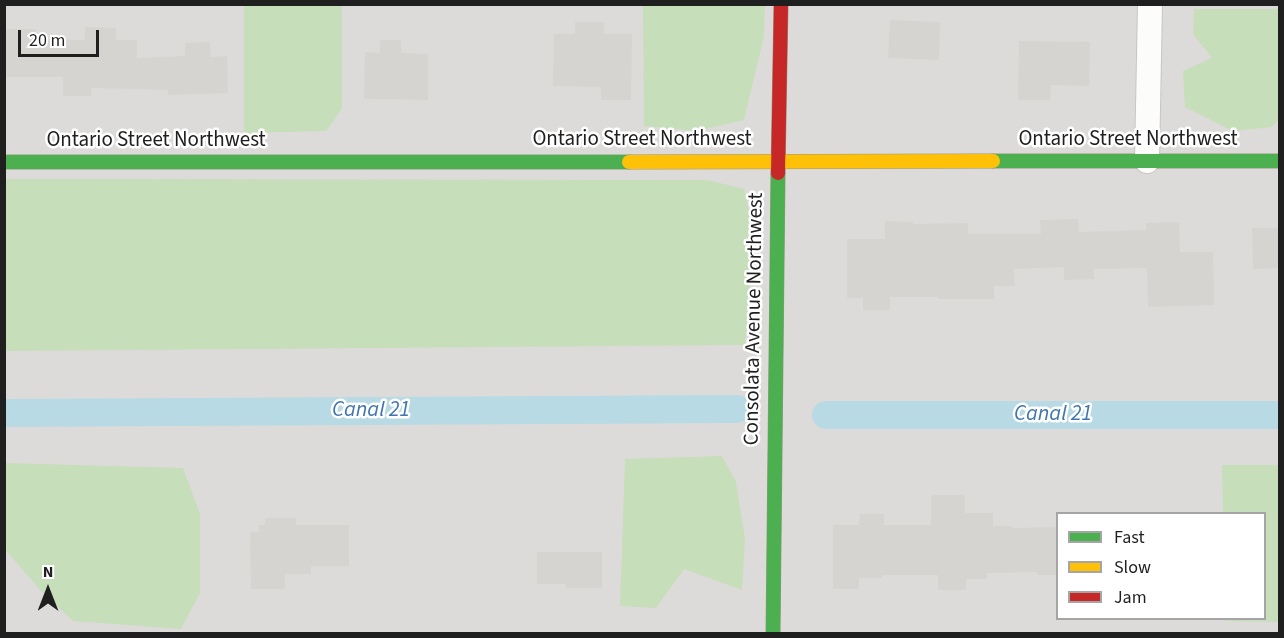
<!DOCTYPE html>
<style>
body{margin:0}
#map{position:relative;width:1284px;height:638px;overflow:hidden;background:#eeece7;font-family:"Source Sans 3",sans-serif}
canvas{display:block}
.frame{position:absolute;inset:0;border:6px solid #1f1f1f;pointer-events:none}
.legend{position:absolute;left:1056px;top:512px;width:210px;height:108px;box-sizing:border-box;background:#fff;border:2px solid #a5a5a5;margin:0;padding:8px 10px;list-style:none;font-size:18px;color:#1f1f1f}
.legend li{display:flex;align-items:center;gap:12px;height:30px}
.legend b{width:30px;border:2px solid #a5a5a5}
.north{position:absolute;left:18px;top:560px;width:60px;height:60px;-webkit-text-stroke:4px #fff;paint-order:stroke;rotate:0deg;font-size:16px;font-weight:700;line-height:24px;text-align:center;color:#1f1f1f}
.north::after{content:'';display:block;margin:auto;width:21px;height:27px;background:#1f1f1f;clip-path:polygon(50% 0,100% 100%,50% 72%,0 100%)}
.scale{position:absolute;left:18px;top:30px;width:81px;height:27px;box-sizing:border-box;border:3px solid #1f1f1f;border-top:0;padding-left:8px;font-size:18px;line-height:21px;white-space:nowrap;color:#1f1f1f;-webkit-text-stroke:4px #fff;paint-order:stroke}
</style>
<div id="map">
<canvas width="1284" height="638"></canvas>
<div class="frame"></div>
<ul class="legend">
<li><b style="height:8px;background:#4caf50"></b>Fast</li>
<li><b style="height:8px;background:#ffc107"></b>Slow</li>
<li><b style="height:8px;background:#c62828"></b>Jam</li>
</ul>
<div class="north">N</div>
<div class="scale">20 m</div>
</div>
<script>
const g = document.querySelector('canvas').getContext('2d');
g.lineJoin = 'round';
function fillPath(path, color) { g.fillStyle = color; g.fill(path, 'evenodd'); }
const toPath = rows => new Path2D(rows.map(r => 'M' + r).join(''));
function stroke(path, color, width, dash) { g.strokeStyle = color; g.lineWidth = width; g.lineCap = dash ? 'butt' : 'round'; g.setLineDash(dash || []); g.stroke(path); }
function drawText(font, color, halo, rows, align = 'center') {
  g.font = font + ' "Source Sans 3",sans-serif'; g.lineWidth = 5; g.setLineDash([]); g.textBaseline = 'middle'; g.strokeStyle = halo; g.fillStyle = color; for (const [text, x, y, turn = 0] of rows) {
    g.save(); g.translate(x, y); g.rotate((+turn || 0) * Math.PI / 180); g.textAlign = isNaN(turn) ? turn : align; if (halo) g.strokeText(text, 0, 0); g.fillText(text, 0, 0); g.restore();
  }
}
fillPath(toPath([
 [4,5,1279,5,1279,633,5,633],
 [1058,514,1264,514,1264,618,1058,618]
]), '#dddbd9');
fillPath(toPath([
 [244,5,342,5,342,109,326,131,244,133],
 [643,5,765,5,764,36,744,120,697,131,644,126],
 [1194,9,1279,9,1279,119,1272,127,1233,131,1185,107,1183,71,1212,58,1193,34],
 [5,179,708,180,744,189,754,235,745,345,5,351],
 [722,456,736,482,745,539,742,590,684,569,656,608,620,606,625,459],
 [4,463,183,468,200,514,200,593,181,629,73,621,40,590,5,549],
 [1222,465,1279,465,1279,622,1224,621,1224,619,1264,618,1264,514,1223,513]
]), '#c6deba');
stroke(toPath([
 [4,413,737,409],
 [826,415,1280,415]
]), '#b8dae4', 28);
fillPath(toPath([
 [890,20,940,22,939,60,888,58],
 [575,22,604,22,604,34,632,34,631,100,601,100,601,87,553,86,554,34,575,34],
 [85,27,116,28,116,40,137,40,137,58,185,56,185,43,210,42,211,57,227,56,228,93,168,95,168,90,91,88,91,96,63,96,63,77,4,77,4,29,36,29,36,39,85,40],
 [380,40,401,40,401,53,428,54,428,100,364,99,365,52,380,53],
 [1019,41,1090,42,1089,86,1051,85,1050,100,1018,100],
 [1078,219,1079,232,1146,230,1146,223,1179,222,1180,252,1213,252,1214,305,1148,307,1147,268,1094,269,1094,279,1064,280,1064,267,1014,269,1015,286,994,286,994,299,938,299,938,297,890,297,890,310,863,310,863,298,847,298,847,239,885,239,885,221,913,222,913,224,968,223,968,234,1041,234,1040,220],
 [1252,228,1280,228,1280,268,1253,269],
 [931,495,965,495,965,513,993,513,993,526,1012,526,1012,528,1058,527,1058,575,1037,575,1037,572,987,573,987,579,966,579,966,590,938,590,938,575,882,575,882,578,859,578,859,589,833,589,833,525,859,525,860,514,884,514,884,525,931,525],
 [265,518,296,518,296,525,349,525,349,566,311,566,311,574,285,574,285,589,251,589,250,532,259,532,259,525,265,525],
 [537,552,602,552,602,588,566,588,566,584,537,584]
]), '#d6d4d0');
const street = toPath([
 [1147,161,1150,4]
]);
const fast = toPath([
 [993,161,1280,161],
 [4,162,629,162],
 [773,634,778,173]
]);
const slow = toPath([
 [629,162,993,161]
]);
const jam = toPath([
 [778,173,781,4]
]);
stroke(street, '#c6c6c3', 26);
stroke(fast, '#96987e', 15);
stroke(slow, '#96987e', 15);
stroke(jam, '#96987e', 15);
stroke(street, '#fcfcfb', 24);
stroke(fast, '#4caf50', 14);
stroke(slow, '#ffc107', 14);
stroke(jam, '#c62828', 14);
drawText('21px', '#1f1f1f', '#fff', [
 ["Ontario Street Northwest",642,140],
 ["Ontario Street Northwest",1128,140],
 ["Ontario Street Northwest",156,141],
 ["Consolata Avenue Northwest",755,319,-89]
]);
drawText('italic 22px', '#4075af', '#fff', [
 ["Canal 21",371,411],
 ["Canal 21",1053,415]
]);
</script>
